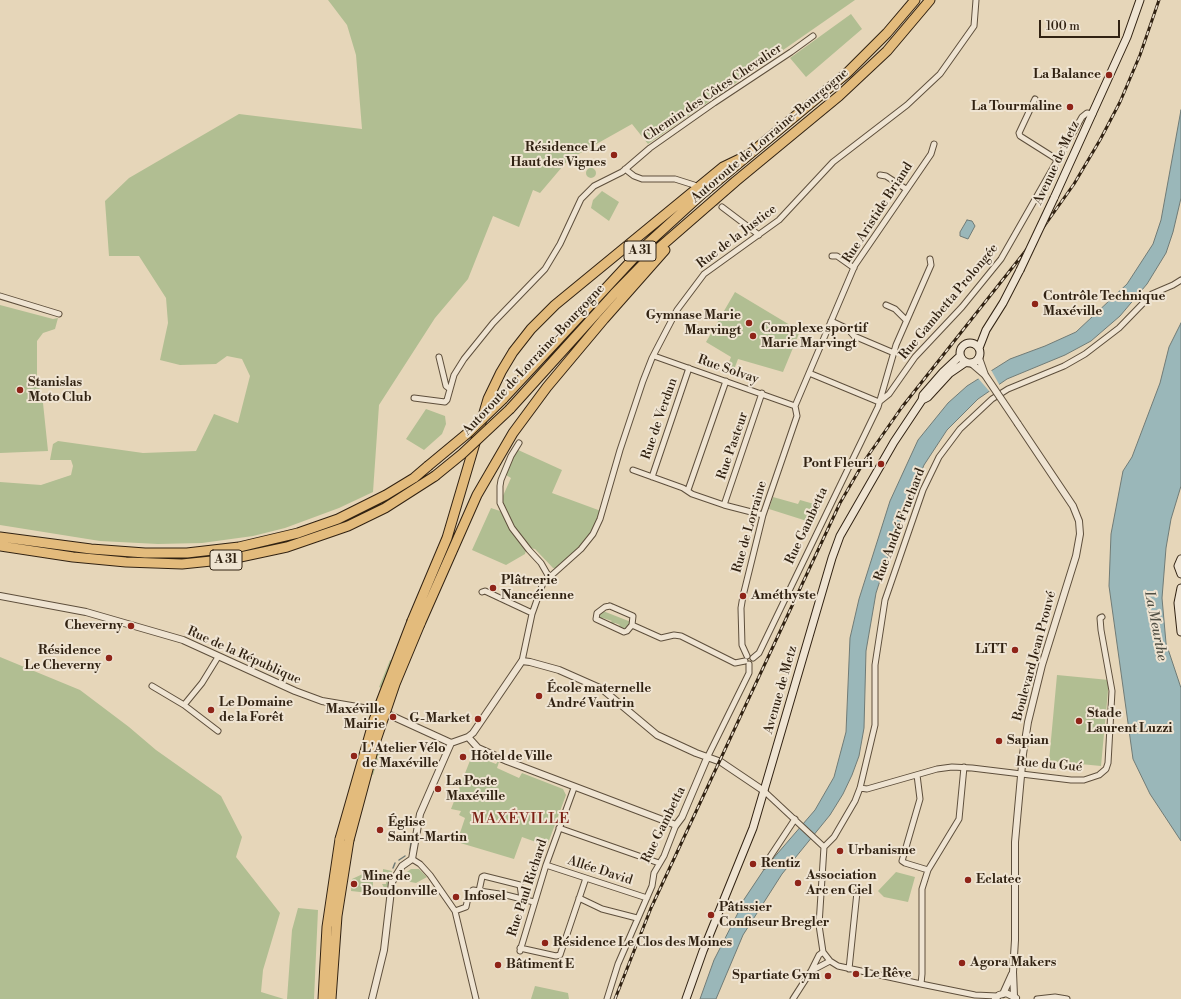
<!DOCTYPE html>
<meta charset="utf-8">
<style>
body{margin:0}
#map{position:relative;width:1181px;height:999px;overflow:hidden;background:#e6d6b9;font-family:"Libre Bodoni",serif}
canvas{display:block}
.scale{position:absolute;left:1039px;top:20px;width:81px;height:18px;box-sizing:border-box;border:2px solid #312212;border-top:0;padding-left:5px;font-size:12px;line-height:14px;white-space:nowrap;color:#312212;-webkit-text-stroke:3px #efe4d2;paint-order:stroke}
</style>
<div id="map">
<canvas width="1181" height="999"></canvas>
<div class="scale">100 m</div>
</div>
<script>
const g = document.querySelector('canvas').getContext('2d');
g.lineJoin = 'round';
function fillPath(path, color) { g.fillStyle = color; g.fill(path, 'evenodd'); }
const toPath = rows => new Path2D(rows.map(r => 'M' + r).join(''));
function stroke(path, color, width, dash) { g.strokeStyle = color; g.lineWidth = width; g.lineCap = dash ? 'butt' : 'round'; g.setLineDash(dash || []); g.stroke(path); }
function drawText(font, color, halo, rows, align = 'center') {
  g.font = font + ' "Libre Bodoni",serif'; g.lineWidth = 4; g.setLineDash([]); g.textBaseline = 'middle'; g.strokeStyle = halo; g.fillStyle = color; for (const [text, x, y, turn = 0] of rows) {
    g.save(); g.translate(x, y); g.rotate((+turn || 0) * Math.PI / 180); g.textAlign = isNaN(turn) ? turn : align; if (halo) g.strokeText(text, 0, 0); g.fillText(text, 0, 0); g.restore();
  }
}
fillPath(toPath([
 [328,0,855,0,648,144,632,124,568,160,540,193,533,190,519,227,493,216,468,279,435,318,379,405,373,492,339,508,285,528,253,536,202,543,158,544,100,541,0,525,0,482,41,485,71,475,73,466,71,460,50,460,53,444,58,441,143,453,196,451,214,414,238,423,250,376,242,359,227,356,216,364,180,365,160,360,168,323,166,298,139,256,109,256,105,201,129,178,239,114,362,129,356,55,347,25],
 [851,14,862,29,806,77,790,58],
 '586 173a5 5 0 1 1 10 0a5 5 0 1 1-10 0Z',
 [602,191,619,202,609,221,591,208,593,200],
 [735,292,800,331,783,372,738,359,732,375,725,373,731,357,706,342],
 [0,305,53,319,58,318,55,329,43,333,37,341,37,378,43,403,48,451,0,453],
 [426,409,445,416,446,424,442,434,424,450,406,439],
 [516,449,562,470,552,493,601,511,589,536,577,551,556,568,553,568,535,549,530,548,514,527,505,509,502,498,511,478,506,475],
 [773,497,798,504,800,500,821,506,814,520,812,519,810,522,769,509],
 [491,508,500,511,512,532,526,550,525,554,506,565,472,550],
 [603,611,631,622,630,624,625,630,617,627,620,625,615,623,611,624,609,623,612,621,603,618,599,619,597,615],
 [0,657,80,690,129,727,156,750,221,796,242,837,236,857,280,913,263,970,261,992,284,999,0,999],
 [390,660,407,666,397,694,379,687],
 [1057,675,1109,680,1101,766,1049,761],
 [363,741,382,747,373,775,355,769],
 [476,756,496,764,498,761,499,762,497,768,519,778,522,773,563,789,566,795,547,846,522,837,514,859,457,842,465,818,459,815,461,811,451,809,471,758,474,759],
 [383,869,392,871,386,891,382,884,386,884,387,872,383,872],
 [411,869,419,869,427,877,416,883,400,880,404,874],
 [367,872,378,872,378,876,373,878,373,890,360,892,351,891,352,879],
 [896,872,915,877,908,902,884,897,878,891],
 [298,908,318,910,314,999,287,999,292,930],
 [535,986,568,993,569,999,531,999]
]), '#b1be92');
const water = toPath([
 [1181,110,1181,198,1173,232,1166,253,1147,284,1120,316,1091,341,1065,355,1007,379,978,399,947,430,924,465,894,537,876,593,866,651,864,728,859,756,852,775,843,794,830,815,782,874,743,935,716,999,700,999,714,960,742,905,741,904,765,868,815,810,834,777,846,732,850,638,859,599,890,501,918,440,948,403,967,386,1010,359,1045,346,1076,332,1127,284,1153,244,1161,220,1181,110],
 [967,220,972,221,975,226,968,239,960,236,960,232,967,220],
 [1181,323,1181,486,1171,519,1166,548,1162,598,1166,643,1181,688,1181,841,1150,794,1133,759,1109,586,1111,534,1123,471,1132,457,1160,383,1169,347,1181,323]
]);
fillPath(water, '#9ab7b9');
stroke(water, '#707b76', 1);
fillPath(toPath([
 [990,368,1000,386,990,392,977,377]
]), '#e6d6b9');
stroke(toPath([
 [410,850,411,843],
 [399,860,405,856],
 [393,868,395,863],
 [374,874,377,873],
 [365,879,372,877]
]), '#707b76', 1.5);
stroke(toPath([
 [703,192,722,207]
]), '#c2b298', 5, [5, 2.5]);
const minor = toPath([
 [1035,99,1019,133,1020,136,1058,160],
 [625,169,634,176,642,179,675,179,694,185],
 [880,175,886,176,906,189],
 [722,207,759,235],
 [832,256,837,256,854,268],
 [0,296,59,314],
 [886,305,895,309,906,320],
 [831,321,848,329,854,336,894,353],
 [654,356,795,406],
 [439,357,446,386,450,389],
 [809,373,879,402],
 [414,398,445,402,447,400,454,375,464,359,493,323,545,269,560,244,581,199,594,186,622,172,650,148,714,103,791,52,813,36],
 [879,402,889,394,915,357,962,307,1001,259,1082,117,1087,113,1093,114],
 [795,406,855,265,931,154,934,144],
 [519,443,511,456,501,480,500,486,500,503,512,528,529,550,541,563,549,577],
 [633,470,683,488,692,494,724,505,763,515],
 [652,477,689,368],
 [688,490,726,381],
 [724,505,762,393],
 [482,592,485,591,532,613],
 [610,606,633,616,632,625,627,631,624,632,596,619,597,613,605,607,610,606],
 [632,625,661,638,674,635,681,636,735,663,745,661],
 [747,656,742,645,741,608,743,596,763,515,797,416,795,406],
 [753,658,759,653,878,407,896,345,931,265,930,259],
 [522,661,532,614,543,583,581,549,593,534,600,519,620,450,643,381,652,358,677,310,704,274,779,220,833,162,907,105,940,74,974,26,976,0],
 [152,686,184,705],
 [184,705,202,683,218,657],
 [184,705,218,731],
 [707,758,749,673,749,664],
 [917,775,920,799,902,861,905,863,928,870],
 [860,788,867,789,937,769,952,767,972,768,1071,780,1084,780,1099,775,1106,769,1108,763,1112,691,1101,630,1100,618,1102,617],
 [764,791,824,847,819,925,823,952,830,961,838,966,921,984,975,995,997,996],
 [559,828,659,863],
 [824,847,834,837,855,801,860,788,875,725,875,665,885,600,923,490,939,457,960,429,992,399,1008,389,1064,366,1085,354,1119,328,1152,294,1173,285,1181,280],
 [412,859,420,864,430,875,455,911,476,999],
 [546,865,647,898],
 [764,866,795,819],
 [479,891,482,877,484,876,520,885,522,899],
 [579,898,602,909,637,918],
 [455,911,466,907,469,893,473,890,506,895,534,902],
 [520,948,556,956,560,955,586,878],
 [520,951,546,865,574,788],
 [849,969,857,892],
 [811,971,830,961],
 [921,984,922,974,922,889,928,870,959,819,964,767],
 [607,999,618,964,652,886,654,873,664,856,676,825],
 [793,999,811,971,819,955,823,952],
 [1037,999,1055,997,1067,999]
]);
const tertiary = toPath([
 [979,358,985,375],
 [971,363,985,375],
 [0,596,86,612,183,640,295,691,322,701,381,711,451,743,468,737,473,733,522,661,530,662,559,670,602,689,657,735,696,753,721,762,764,791],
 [468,737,478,748,507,761,676,825,682,817,707,758],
 [1003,994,1012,974],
 [1014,996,1013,972,1015,940,1015,842,1023,754,1028,722,1042,665,1076,556,1080,534,1079,521,1073,506,1018,424],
 [372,999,384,950,392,882,402,866,412,859,420,814,451,743],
 [995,999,999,995,1006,993,1016,998]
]);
const secondary = toPath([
 [1054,198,1127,37,1140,0],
 '960 353a10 10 0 1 1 20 0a10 10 0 1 1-20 0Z',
 [979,348,986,330,1003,303,1020,270],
 [922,400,928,397,950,373,966,362],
 [1181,559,1178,566,1181,574],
 [1181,588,1178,603,1181,632],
 [686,999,703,951,753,828,832,558,840,536,894,442,922,400,923,395,943,372,960,356]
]);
const motorway = toPath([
 [503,399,645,246,703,193,847,73,887,33,915,0],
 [510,409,614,294,659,248,736,181,839,96,887,51,930,0],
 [0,537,91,549,145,553,187,553,239,547,298,533,338,519,386,495,414,478,428,466],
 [0,546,73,557,126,562,182,564,231,559,287,547,348,526,385,508,435,476],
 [412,621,447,538,488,399,501,372,513,352,531,329,555,305,723,167,750,154],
 [420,624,477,495,513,433,547,387,604,319,665,250],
 [323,999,327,927,340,839],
 [331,999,337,916,349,840]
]);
stroke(minor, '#5e4f3c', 7);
stroke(tertiary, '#5e4f3c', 8);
stroke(secondary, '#312212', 9);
stroke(motorway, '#312212', 11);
stroke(minor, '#efe4d2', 5);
stroke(tertiary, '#efe4d2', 6);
stroke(secondary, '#efe4d2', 7);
stroke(motorway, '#e3bb7c', 9);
const rail = toPath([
 [615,999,651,908,840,503,865,460,902,407,1035,239,1074,184,1100,140,1120,102,1140,55,1159,0]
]);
stroke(rail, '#312212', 3);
stroke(rail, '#efe4d2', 1.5, [4.5]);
const tertiaryBridge = toPath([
 [985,375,1018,424]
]);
const secondaryBridge = toPath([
 [1020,270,1054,198]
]);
const motorwayBridge = toPath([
 [428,466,469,432,503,399],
 [435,476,462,454,510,409],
 [340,839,374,720,412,621],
 [349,840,375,743,395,684,420,624]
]);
stroke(tertiaryBridge, '#5e4f3c', 8, []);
stroke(secondaryBridge, '#312212', 9, []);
stroke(motorwayBridge, '#312212', 11, []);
stroke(tertiaryBridge, '#efe4d2', 6);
stroke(secondaryBridge, '#efe4d2', 7);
stroke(motorwayBridge, '#e3bb7c', 9);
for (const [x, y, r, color] of [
 [1109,75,4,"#8f2418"],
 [1070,107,4,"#8f2418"],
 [614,155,4,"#8f2418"],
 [1035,304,4,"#8f2418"],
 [749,323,4,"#8f2418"],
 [753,336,4,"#8f2418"],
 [20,390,4,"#8f2418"],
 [881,464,4,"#8f2418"],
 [493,588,4,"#8f2418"],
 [743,596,4,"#8f2418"],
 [131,626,4,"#8f2418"],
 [1015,650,4,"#8f2418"],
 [109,658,4,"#8f2418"],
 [539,696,4,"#8f2418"],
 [211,710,4,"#8f2418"],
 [393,717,4,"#8f2418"],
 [478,719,4,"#8f2418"],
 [1079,721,4,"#8f2418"],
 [999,741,4,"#8f2418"],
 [354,756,4,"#8f2418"],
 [463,757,4,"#8f2418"],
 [438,789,4,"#8f2418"],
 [380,830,4,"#8f2418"],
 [840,851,4,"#8f2418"],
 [753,864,4,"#8f2418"],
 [968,880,4,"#8f2418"],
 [798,883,4,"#8f2418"],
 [354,884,4,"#8f2418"],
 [456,897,4,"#8f2418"],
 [711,915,4,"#8f2418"],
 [545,943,4,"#8f2418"],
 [962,963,4,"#8f2418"],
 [498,965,4,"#8f2418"],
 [856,974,4,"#8f2418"],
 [828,976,4,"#8f2418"]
]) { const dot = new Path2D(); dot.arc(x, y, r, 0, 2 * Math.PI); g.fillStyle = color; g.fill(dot); stroke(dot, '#efe4d2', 1.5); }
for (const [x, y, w] of [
 [640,251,32],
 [226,560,32]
]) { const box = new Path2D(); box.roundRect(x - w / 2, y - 10, w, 20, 3); g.fillStyle = '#efe4d2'; g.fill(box); stroke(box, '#312212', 1); }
drawText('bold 12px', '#312212', null, [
 ["A 31",640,251],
 ["A 31",226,560]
]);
drawText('bold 13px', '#312212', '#efe4d2', [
 ["La Balance",1101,75,"right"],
 ["La Tourmaline",1062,107,"right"],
 ["Résidence Le",606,148,"right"],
 ["Haut des Vignes",606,163,"right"],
 ["Contrôle Technique",1043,297],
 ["Maxéville",1043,312],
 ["Gymnase Marie",741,316,"right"],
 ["Marvingt",741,331,"right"],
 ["Complexe sportif",761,329],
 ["Marie Marvingt",761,344],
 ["Stanislas",28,383],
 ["Moto Club",28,398],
 ["Pont Fleuri",873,464,"right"],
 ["Plâtrerie",501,581],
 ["Nancéienne",501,596],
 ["Améthyste",751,596],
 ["Cheverny",123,626,"right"],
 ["LiTT",1007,650,"right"],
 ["Résidence",101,651,"right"],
 ["Le Cheverny",101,666,"right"],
 ["École maternelle",547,689],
 ["André Vautrin",547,704],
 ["Le Domaine",219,703],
 ["de la Forêt",219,718],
 ["Maxéville",385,710,"right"],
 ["Mairie",385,725,"right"],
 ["Stade",1087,714],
 ["Laurent Luzzi",1087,729],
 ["G-Market",470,719,"right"],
 ["Sapian",1007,741],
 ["L'Atelier Vélo",362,749],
 ["de Maxéville",362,764],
 ["Hôtel de Ville",471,757],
 ["La Poste",446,782],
 ["Maxéville",446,797],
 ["Église",388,823],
 ["Saint-Martin",388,838],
 ["Urbanisme",848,851],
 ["Rentiz",761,864],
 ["Association",806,876],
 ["Arc en Ciel",806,891],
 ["Mine de",362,877],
 ["Boudonville",362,892],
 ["Eclatec",976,880],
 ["Infosel",464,897],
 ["Pâtissier",719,908],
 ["Confiseur Bregler",719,923],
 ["Résidence Le Clos des Moines",553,943],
 ["Agora Makers",970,963],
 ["Bâtiment E",506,965],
 ["Le Rêve",864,974],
 ["Spartiate Gym",820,976,"right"]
], 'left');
drawText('13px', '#312212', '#efe4d2', [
 ["Chemin des Côtes Chevalier",713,93,-34],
 ["Autoroute de Lorraine-Bourgogne",770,136,-40],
 ["Avenue de Metz",1057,163,-65],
 ["Rue Aristide Briand",878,213,-57],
 ["Rue de la Justice",737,237,-37],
 ["Rue Gambetta Prolongée",949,302,-50],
 ["Autoroute de Lorraine-Bourgogne",534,360,-47],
 ["Rue Solvay",728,370,19],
 ["Rue de Verdun",660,419,-71],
 ["Rue Pasteur",733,446,-71],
 ["Rue André Fruchard",900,525,-69],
 ["Rue Gambetta",807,526,-65],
 ["Rue de Lorraine",750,527,-74],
 ["Rue de la République",244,656,24],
 ["Boulevard Jean Prouvé",1035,656,-75],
 ["Avenue de Metz",781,690,-74],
 ["Rue du Gué",1049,765,5],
 ["Rue Gambetta",664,825,-64],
 ["Allée David",600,871,18],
 ["Rue Paul Richard",528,888,-72]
]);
drawText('italic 14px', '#504f44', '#efe4d2', [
 ["La Meurthe",1155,626,79]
]);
g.letterSpacing = '1px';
drawText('15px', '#7a1f14', '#efe4d2', [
 ["MAXÉVILLE",521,819]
]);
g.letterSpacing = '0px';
</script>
